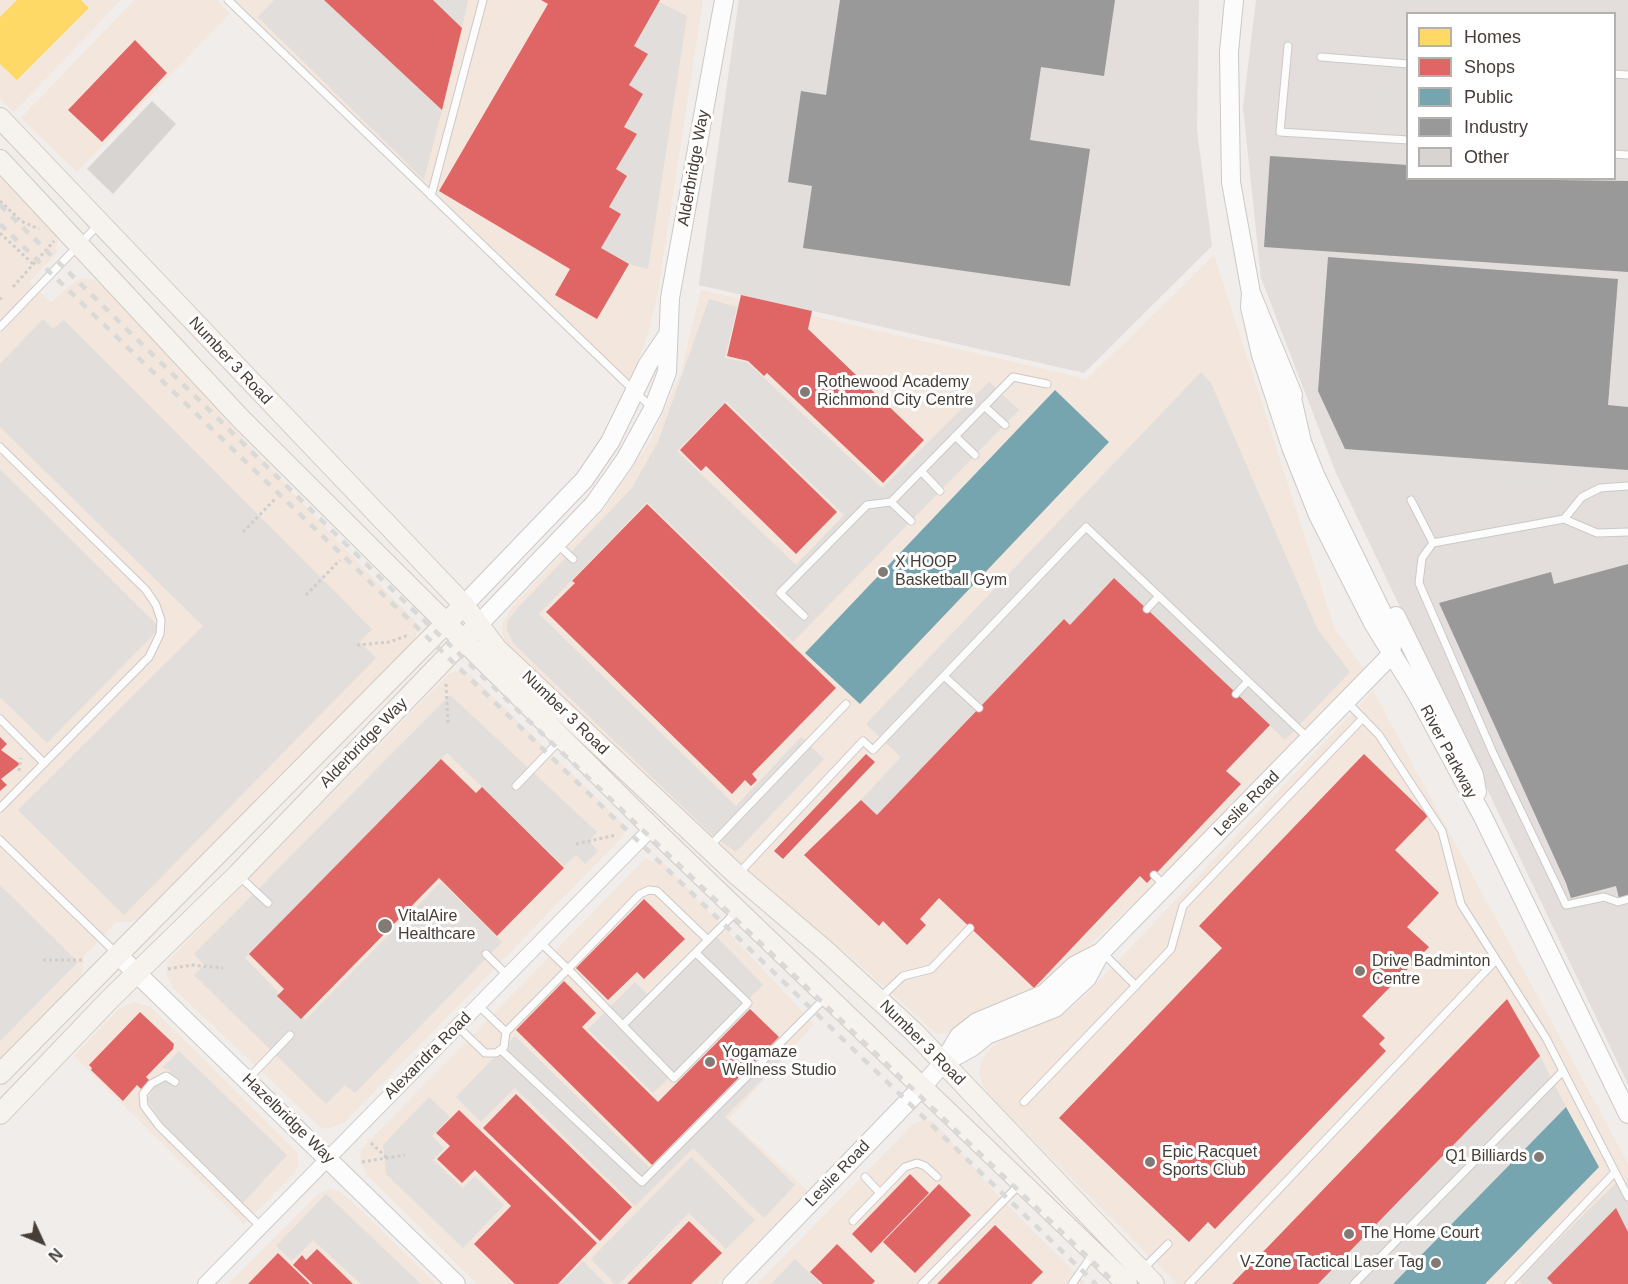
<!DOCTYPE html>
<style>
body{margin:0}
#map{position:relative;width:1628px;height:1284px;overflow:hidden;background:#f0edea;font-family:Helvetica,sans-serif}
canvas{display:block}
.legend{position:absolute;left:1406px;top:12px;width:210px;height:168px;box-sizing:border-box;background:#fff;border:2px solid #b5b1af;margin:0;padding:8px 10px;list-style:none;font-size:18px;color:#463d36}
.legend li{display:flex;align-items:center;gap:12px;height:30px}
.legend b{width:30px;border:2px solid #b5b1af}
.north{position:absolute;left:12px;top:1212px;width:60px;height:60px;-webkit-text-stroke:4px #fff;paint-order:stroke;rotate:134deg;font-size:16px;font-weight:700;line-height:24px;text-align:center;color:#463d36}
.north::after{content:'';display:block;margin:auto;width:21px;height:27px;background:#463d36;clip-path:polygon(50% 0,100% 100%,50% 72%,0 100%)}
</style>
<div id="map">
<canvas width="1628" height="1284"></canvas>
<ul class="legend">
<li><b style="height:16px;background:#ffd966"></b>Homes</li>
<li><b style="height:16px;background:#e06666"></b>Shops</li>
<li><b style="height:16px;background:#76a5af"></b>Public</li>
<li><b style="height:16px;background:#999"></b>Industry</li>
<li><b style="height:16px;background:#d8d4d1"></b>Other</li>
</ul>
<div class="north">N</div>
</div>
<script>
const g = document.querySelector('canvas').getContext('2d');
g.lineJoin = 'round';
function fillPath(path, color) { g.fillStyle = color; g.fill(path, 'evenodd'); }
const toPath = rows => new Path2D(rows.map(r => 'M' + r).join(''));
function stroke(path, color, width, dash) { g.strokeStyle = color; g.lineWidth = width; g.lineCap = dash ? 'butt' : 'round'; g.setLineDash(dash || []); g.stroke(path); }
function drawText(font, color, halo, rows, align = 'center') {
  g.font = font + ' Helvetica,sans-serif'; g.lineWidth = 6; g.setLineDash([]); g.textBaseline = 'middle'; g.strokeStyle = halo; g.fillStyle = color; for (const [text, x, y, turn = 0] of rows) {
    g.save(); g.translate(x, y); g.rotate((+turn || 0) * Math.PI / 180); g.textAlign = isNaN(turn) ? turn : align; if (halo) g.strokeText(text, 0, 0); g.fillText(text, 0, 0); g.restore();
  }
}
fillPath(toPath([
 [0,0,121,0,14,112,0,99],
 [134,0,217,0,230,13,77,172,21,118],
 [227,0,703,0,658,291,648,333,629,386],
 [0,174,58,237,56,254,29,282,51,303,71,284,82,278,94,280,104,287,326,529,414,620,418,631,414,640,145,915,131,922,116,922,84,956,82,973,73,988,0,1062],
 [1214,255,1335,630,1373,681,1045,986,952,1032,937,1034,852,958,738,867,506,643,502,633,503,622,512,607,601,513,650,442,681,373,701,290,1087,379],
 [461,670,471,675,623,824,624,835,344,1123,326,1129,320,1127,173,988,166,973,168,961,449,674],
 [1373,691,1628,1164,1628,1284,1177,1284,991,1098,983,1085,979,1073,981,1062,991,1048,1005,1038,1059,1017,1078,1003],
 [645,859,664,864,814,1024,729,1119,808,1191,717,1284,477,1284,366,1174,360,1163,361,1149],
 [134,1002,151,1007,297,1152,298,1165,294,1173,244,1224,74,1056,119,1009],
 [924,1119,935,1123,998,1196,1087,1284,757,1284,912,1125],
 [329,1189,341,1192,348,1198,436,1284,228,1284,318,1194]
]), '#f3e6dd');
fillPath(toPath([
 [739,0,1199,0,1197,130,1212,246,1084,373,699,285],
 [1256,0,1628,0,1628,1084,1336,473,1261,278,1243,107],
 [1408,14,1614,14,1614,178,1408,178]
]), '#e3dedb');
fillPath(toPath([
 [274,0,324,0,442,110,424,180,258,17],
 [433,0,468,0,462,28],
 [739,0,840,0,826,95,801,91,788,182,812,186,826,251,812,311,699,285],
 [1390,0,1443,0,1441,13,1408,14,1407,135,1373,132],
 [1550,0,1628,13,1628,181,1599,179,1614,178,1614,14,1548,14],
 [659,2,687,16,648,269,629,264,601,248,621,215,609,207,627,176,616,169,637,134,624,127,643,94,629,85,648,54,634,46],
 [1618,279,1628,280,1628,407,1608,405],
 [709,299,737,307,725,358,747,362,882,488,989,382,1019,410,793,642,647,502,539,614,736,806,801,737,824,759,736,852,711,834,514,644,507,630,507,622,515,611,632,488,658,442],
 [726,401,844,515,796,565,677,451],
 [43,319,53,329,64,320,372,629,360,642,376,658,124,915,18,810,203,626,0,427,0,364],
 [1201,372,1211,383,1318,630,1350,672,1285,740,1114,578,1070,625,1063,619,877,815,861,800,901,757,866,724],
 [1361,450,1553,465,1551,488,1355,482],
 [0,469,160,628,47,743,0,697],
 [450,695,597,832,589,841,598,851,585,864,576,855,564,866,447,753,245,958,305,1020,441,882,502,942,355,1093,345,1085,326,1104,194,975,204,965,194,954],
 [0,885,78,962,0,1041],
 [716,936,763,985,653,1093,588,1029,635,982,651,998],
 [515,1036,652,1170,780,1040,791,1050,725,1117,795,1185,764,1218,693,1148,635,1206,515,1088,481,1122,456,1097],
 [179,1051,287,1155,243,1203,164,1125,147,1100,155,1084,171,1070,162,1068],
 [1540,1056,1566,1107,1393,1284,1318,1284],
 [429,1097,450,1117,432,1136,444,1148,433,1160,463,1188,475,1176,504,1205,463,1248,386,1174,383,1145],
 [691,1157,755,1220,726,1249,689,1213,619,1284,615,1284,591,1259],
 [1618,1181,1628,1202,1628,1232,1553,1284,1522,1284,1518,1280],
 [326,1194,421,1284,361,1284,313,1240,292,1261,276,1246],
 [795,1259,821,1284,771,1284],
 [583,1261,606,1284,560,1284]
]), '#e2dedb');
fillPath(toPath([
 [17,0,81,0,89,8,17,80,0,64,0,17]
]), '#ffd966');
fillPath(toPath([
 [324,0,433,0,462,28,442,110],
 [541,0,660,0,634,46,648,54,629,85,643,94,624,127,637,134,616,169,627,176,609,207,621,214,601,248,629,264,597,319,555,295,570,269,439,191,548,4],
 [135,40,167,73,102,142,68,110],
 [741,295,812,311,808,329,924,440,883,483,767,373,764,376,748,361,727,356],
 [725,403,837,512,796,554,706,466,701,471,680,450],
 [647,504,836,688,752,774,757,780,751,786,745,780,732,794,546,612,575,583,572,581],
 [1114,578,1270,725,1226,771,1241,784,1147,883,1140,876,1034,988,939,898,920,919,926,925,907,945,883,921,879,926,804,855,861,800,877,815,1064,619,1070,625],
 [0,737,7,744,1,750,20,764,1,779,7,785,0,791],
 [866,754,875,762,783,859,774,851],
 [1364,754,1428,816,1395,850,1439,893,1407,927,1429,947,1362,1016,1385,1038,1379,1044,1386,1051,1215,1229,1208,1222,1189,1242,1059,1118,1222,948,1199,926],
 [441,759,476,793,482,787,564,868,497,936,439,878,301,1019,277,996,284,989,249,954],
 [644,899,685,939,644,979,637,972,608,1000,576,968],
 [564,981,596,1013,582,1027,658,1102,750,1009,779,1037,652,1165,516,1030],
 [1507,999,1540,1056,1318,1284,1232,1284],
 [140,1012,174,1044,173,1049,146,1077,149,1080,141,1089,137,1085,123,1101,91,1070,92,1068,89,1065],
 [516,1094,632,1207,600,1241,483,1128],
 [459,1110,597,1243,558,1284,515,1284,474,1244,511,1206,475,1170,462,1183,437,1159,450,1146,436,1133],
 [910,1174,929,1193,871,1253,852,1234],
 [939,1184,971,1215,915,1273,883,1242],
 [1616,1208,1628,1232,1628,1284,1553,1284,1547,1278],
 [689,1221,722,1253,691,1284,627,1284],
 [995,1225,1043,1272,1031,1284,937,1284],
 [837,1244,875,1281,872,1284,823,1284,810,1272],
 [317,1249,353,1284,313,1284,293,1265,302,1255,306,1260],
 [278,1253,310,1284,248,1284]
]), '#e06666');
fillPath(toPath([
 [1055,390,1109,442,860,704,805,653],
 [1566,1107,1599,1167,1485,1284,1393,1284]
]), '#76a5af');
fillPath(toPath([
 [840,0,1115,0,1104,76,1041,67,1030,140,1090,149,1070,286,803,248,812,186,788,182,801,91,826,95],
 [1270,156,1408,165,1408,178,1628,181,1628,272,1264,247],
 [1328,257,1618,279,1608,405,1628,407,1628,470,1345,449,1318,391],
 [1628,564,1628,896,1619,898,1616,886,1571,898,1566,883,1439,603,1551,572,1554,584]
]), '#999');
fillPath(toPath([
 [152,101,176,124,113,194,87,169]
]), '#d8d4d1');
const service = toPath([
 [228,0,651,407],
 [1288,46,1280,132,1408,140],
 [1321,57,1408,64],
 [1614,74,1628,75],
 [1614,154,1628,155],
 [431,196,483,0],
 [0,327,98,225],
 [984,406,1005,425],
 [955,436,975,455],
 [0,447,146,590,156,605,161,620,160,634,149,657,0,808],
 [921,471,940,491],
 [1411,500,1433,543],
 [891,502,911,521],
 [1564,519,1582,497,1600,488,1628,486],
 [1628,532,1597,533,1564,519,1433,543,1422,558,1419,583,1493,753,1566,905,1604,897,1618,902,1628,899],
 [557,544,573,559],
 [1147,609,1159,596],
 [804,616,780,593,867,505,891,502,1013,377,1047,384],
 [944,676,979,708],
 [1236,694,1248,681],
 [1347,702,1379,735,1442,831,1461,904,1546,1038,1628,1197],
 [0,719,44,763],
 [516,786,561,739],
 [0,840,116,953],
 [709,847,846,704],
 [739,873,863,741,873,750,1086,527,1308,738],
 [1154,875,1165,886],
 [239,876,268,903],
 [540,942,568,969,640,894,649,890,657,891,708,940],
 [1103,953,1136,986],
 [486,954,507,975],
 [880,998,903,976,931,969,970,928],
 [623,1025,736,912],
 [457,1026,485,1053,496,1053,504,1047,506,1032,478,1005],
 [506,1032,568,969,674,1078,748,1003,696,953],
 [501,1050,642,1182,825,998],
 [247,1080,290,1035],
 [175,1082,166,1076,151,1084,143,1094,144,1106,159,1126,261,1227],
 [1024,1102,1171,949,1183,906,1363,718],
 [865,1177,880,1193,905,1167,917,1163,925,1166,937,1177],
 [853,1221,880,1193],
 [1143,1269,1168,1244],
 [922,1284,1021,1183],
 [1072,1284,1093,1254],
 [1189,1284,1496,960],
 [1354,1284,1563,1071],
 [1509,1284,1615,1172]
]);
const minor = toPath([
 [205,1284,652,828]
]);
const tertiary = toPath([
 [1234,0,1229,52,1231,182,1251,293,1293,395],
 [1251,293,1250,307,1261,355,1291,447,1318,515,1373,623,1418,696,1483,817,1628,1114],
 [464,605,584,480,610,442,648,364,667,336],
 [1396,616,1474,775,1477,792],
 [479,624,594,504,625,460,653,409,667,372,670,298,724,0],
 [118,955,456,1284],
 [943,1063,972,1047,987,1035,1055,1008,1087,978,1101,952],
 [732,1284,921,1088,943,1063,959,1036,977,1022,1044,994,1074,966,1101,952,1391,655,1393,635,1315,475,1302,442,1289,385]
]);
const secondary = toPath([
 [0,118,464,605,497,649,737,875,826,951,914,1032,1154,1284],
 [0,160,241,419,652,828,1127,1284],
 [0,1074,456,613],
 [0,1114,110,999,237,875,472,631]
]);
stroke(service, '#ccc9c6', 9);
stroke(minor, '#ccc9c6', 16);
stroke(tertiary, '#ccc9c6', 20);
stroke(secondary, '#d1cac2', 22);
stroke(toPath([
 [0,201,21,221,39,229],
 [0,233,33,264],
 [13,287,54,241],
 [0,299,2,298],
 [243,532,276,498],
 [306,595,340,560],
 [357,645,390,642,408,635],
 [446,684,448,725],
 [19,771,21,758],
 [576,844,616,835],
 [43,960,85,960],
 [168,969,191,965,223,968],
 [371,1143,387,1158],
 [362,1162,405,1155]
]), '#d1cdcb', 3, [3, 3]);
stroke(service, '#fdfcfc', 7);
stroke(minor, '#fdfcfc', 14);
stroke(tertiary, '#fdfcfc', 18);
stroke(secondary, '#f6f3ef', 20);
stroke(toPath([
 [0,205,405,602,1116,1284],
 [0,224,1096,1284]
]), '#d9d9d8', 4.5, [8, 8]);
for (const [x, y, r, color] of [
 [805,392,6,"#827b75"],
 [883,572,6,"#827b75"],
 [385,926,8,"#827b75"],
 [1360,971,6,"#827b75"],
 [710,1062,6,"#827b75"],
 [1539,1157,6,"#827b75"],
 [1150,1162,6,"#827b75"],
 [1349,1234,6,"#827b75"],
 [1436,1263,6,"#827b75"]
]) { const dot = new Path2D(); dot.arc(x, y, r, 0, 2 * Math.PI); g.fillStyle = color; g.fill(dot); stroke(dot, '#fff', 2); }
drawText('16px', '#463d36', '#fff', [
 ["Alderbridge Way",694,168,-80],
 ["Number 3 Road",230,361,47],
 ["Number 3 Road",565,713,44],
 ["Alderbridge Way",364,743,-46],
 ["River Parkway",1448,752,62],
 ["Leslie Road",1247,804,-45],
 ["Number 3 Road",922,1043,45],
 ["Alexandra Road",428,1056,-45],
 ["Hazelbridge Way",288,1119,44],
 ["Leslie Road",838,1174,-46]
]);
drawText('16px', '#463d36', '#fff', [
 ["Rothewood Academy",817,383],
 ["Richmond City Centre",817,401],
 ["X HOOP",895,563],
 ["Basketball Gym",895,581],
 ["VitalAire",398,917],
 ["Healthcare",398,935],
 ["Drive Badminton",1372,962],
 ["Centre",1372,980],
 ["Yogamaze",722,1053],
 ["Wellness Studio",722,1071],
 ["Epic Racquet",1162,1153],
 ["Sports Club",1162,1171],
 ["Q1 Billiards",1527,1157,"right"],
 ["The Home Court",1361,1234],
 ["V-Zone Tactical Laser Tag",1424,1263,"right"]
], 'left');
</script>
